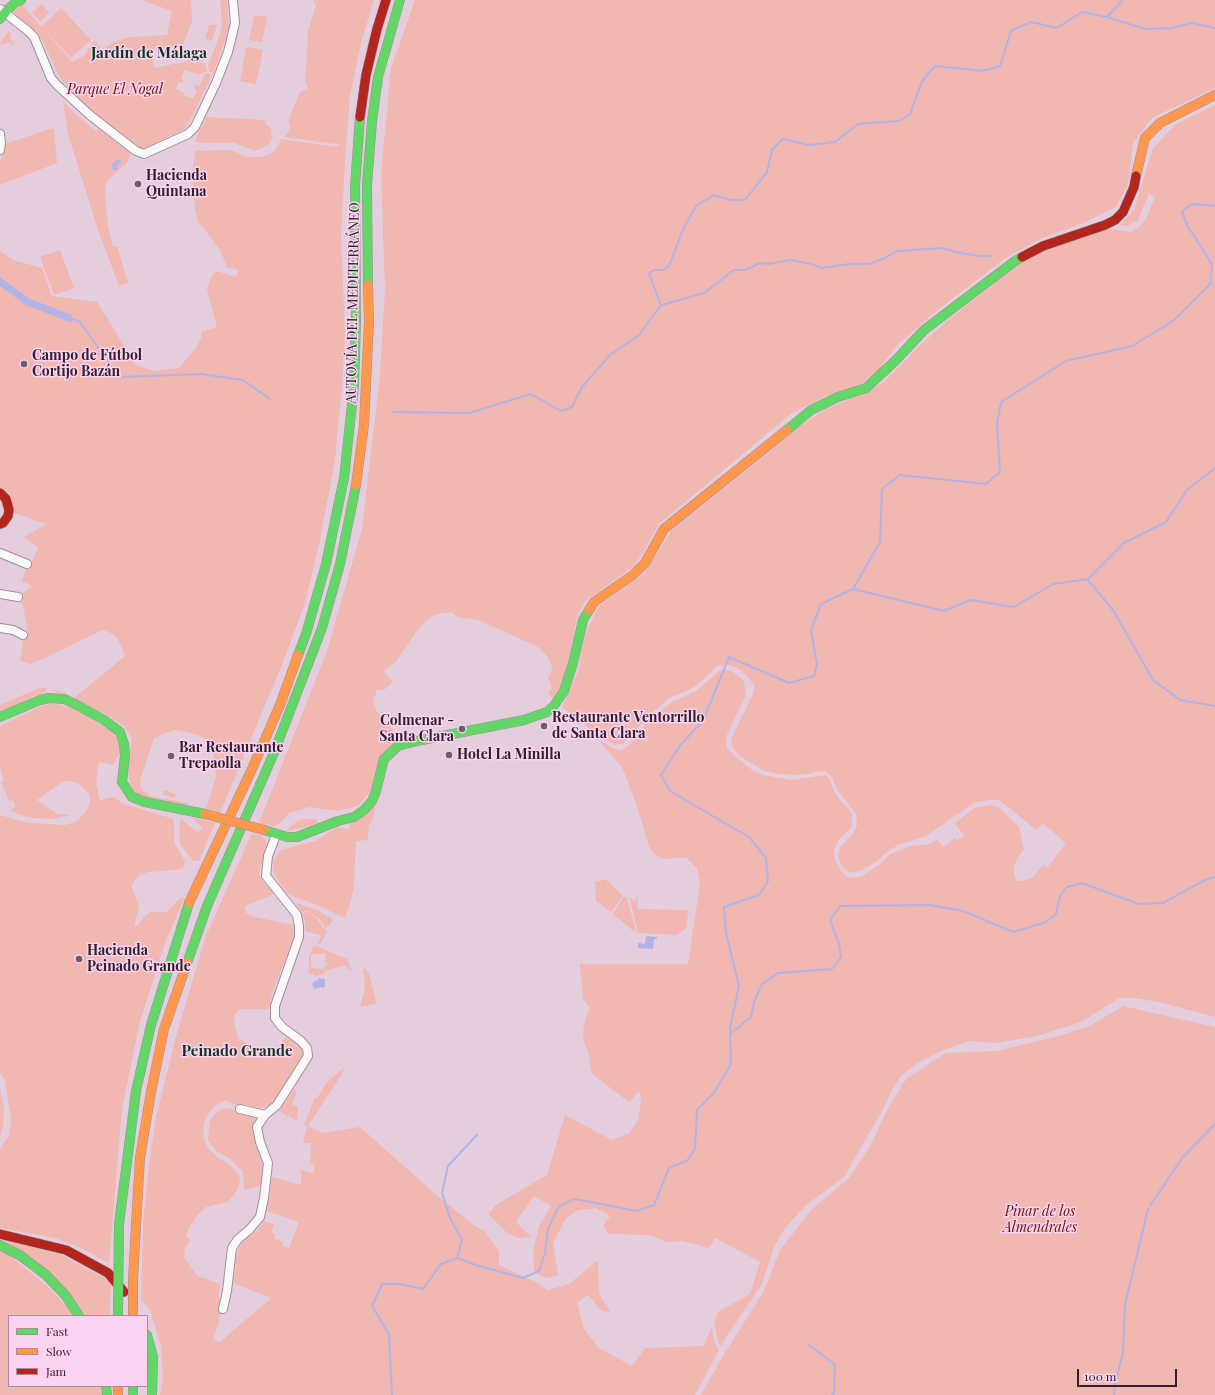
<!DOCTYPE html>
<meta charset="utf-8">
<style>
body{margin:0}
#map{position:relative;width:1215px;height:1395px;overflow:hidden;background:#e4cede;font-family:"Playfair Display",serif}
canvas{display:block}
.legend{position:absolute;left:8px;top:1315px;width:140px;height:72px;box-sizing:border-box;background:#fbd2f0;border:1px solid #a98ba1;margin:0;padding:5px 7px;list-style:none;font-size:12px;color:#2f202b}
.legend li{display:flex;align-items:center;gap:8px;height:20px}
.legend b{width:20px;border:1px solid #a98ba1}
.scale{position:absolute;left:1077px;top:1369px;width:100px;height:18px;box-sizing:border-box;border:2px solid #2f202b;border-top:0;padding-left:5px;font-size:12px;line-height:14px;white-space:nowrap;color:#2f202b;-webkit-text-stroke:3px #fbd2f0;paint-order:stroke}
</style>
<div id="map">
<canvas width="1215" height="1395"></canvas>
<ul class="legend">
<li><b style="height:5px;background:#63d668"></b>Fast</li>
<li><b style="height:5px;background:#ff974d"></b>Slow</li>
<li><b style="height:5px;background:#b3261e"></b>Jam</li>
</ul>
<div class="scale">100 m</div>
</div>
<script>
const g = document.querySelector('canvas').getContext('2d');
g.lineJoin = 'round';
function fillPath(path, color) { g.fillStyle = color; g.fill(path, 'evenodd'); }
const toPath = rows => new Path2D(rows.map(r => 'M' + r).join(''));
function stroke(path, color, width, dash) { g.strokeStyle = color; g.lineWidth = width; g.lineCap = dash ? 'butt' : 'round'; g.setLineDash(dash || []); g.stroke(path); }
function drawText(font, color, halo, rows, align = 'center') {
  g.font = font + ' "Playfair Display",serif'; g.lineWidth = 3; g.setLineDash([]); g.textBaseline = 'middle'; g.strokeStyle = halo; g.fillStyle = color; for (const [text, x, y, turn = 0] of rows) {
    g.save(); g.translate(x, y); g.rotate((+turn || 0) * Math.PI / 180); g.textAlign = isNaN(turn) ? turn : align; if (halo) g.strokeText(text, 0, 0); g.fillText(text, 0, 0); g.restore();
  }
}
fillPath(toPath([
 [141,0,191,0,192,21,183,45,151,50,154,68,193,60,205,64,207,72,202,73,200,75,185,70,181,78,183,80,182,83,179,82,176,89,185,94,184,95,193,99,197,91,194,88,195,85,199,86,204,75,207,73,212,75,193,115,185,129,145,148,141,148,91,110,65,84,59,76,41,38,36,31,14,13,14,11,22,4,41,27,61,8,91,40,71,58,42,27,72,62,85,55,94,40,102,50,113,42,130,37,167,35,172,11],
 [220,0,227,0,229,25,223,46,213,74,209,71,208,66,220,34,222,25],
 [313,0,374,0,361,43,350,96,346,146,341,235,345,334,342,387,335,460,320,540,305,603,281,667,220,813,206,809,216,777,212,743,196,734,176,730,163,734,154,738,141,778,140,786,143,791,150,796,188,803,186,806,142,797,135,792,130,783,128,771,132,738,124,726,105,714,74,698,65,694,55,692,52,690,64,692,74,698,125,656,118,639,111,633,103,630,36,662,30,664,20,660,23,640,27,634,28,634,23,605,18,601,21,594,32,586,22,581,26,567,29,568,38,548,24,537,46,524,14,513,10,496,6,490,0,487,0,251,13,260,42,268,52,296,97,302,136,365,154,371,179,368,195,349,201,339,201,332,217,327,207,290,210,279,216,271,236,277,238,270,227,267,220,250,198,221,195,211,192,175,195,151,231,150,247,157,261,157,271,153,276,149,281,139,336,147,340,145,336,143,334,144,284,137,289,131,290,124,288,121,300,92,308,89,305,81,308,31,316,5],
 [415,0,1215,0,1215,88,1152,118,1133,143,1128,185,1116,207,1081,224,1040,239,1004,259,939,309,898,344,878,370,859,385,826,396,792,413,659,524,643,553,633,567,585,601,577,616,566,670,560,688,552,699,548,692,552,688,548,677,552,670,551,663,547,656,538,647,479,620,457,617,452,612,437,614,428,619,416,632,395,663,383,671,393,682,384,690,377,690,373,701,377,712,388,725,392,728,398,740,388,748,381,758,372,789,359,805,339,811,309,807,290,813,276,826,270,826,259,823,327,651,362,529,380,375,385,289,381,173,391,68],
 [42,4,49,13,40,21,32,13],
 [254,15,267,17,262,42,249,40],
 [209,25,217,25,212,40,205,39],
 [9,31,11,33,10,36,14,44,12,45,10,42,1,45,0,43],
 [246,47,263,50,256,84,240,81],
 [63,102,95,131,99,129,131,154,127,163,106,182,105,197,108,226,113,247,117,246,128,283,119,286,98,230,68,134],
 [1215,105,1215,1017,1159,1002,1134,998,1119,998,1081,1022,1037,1036,996,1043,969,1041,939,1052,916,1064,901,1076,893,1088,882,1111,844,1177,805,1206,785,1228,774,1247,762,1284,730,1331,721,1346,718,1342,714,1322,718,1312,750,1294,760,1262,715,1238,709,1248,683,1241,666,1242,649,1235,609,1234,603,1226,610,1216,596,1208,579,1210,566,1218,553,1243,558,1275,548,1278,541,1276,534,1270,533,1252,539,1226,551,1206,534,1196,516,1222,531,1237,517,1238,506,1232,488,1214,496,1205,547,1175,565,1115,612,1140,629,1133,638,1120,641,1100,639,1091,629,1102,592,1074,589,1055,584,1042,583,1033,585,1020,590,1008,583,999,580,964,688,964,700,884,697,868,685,857,684,858,677,858,663,859,656,855,649,847,637,806,624,772,621,766,597,739,613,748,621,751,629,745,651,718,672,702,696,691,720,670,725,669,733,672,744,681,746,695,726,737,727,748,736,757,752,770,763,775,792,780,826,775,830,780,834,791,841,801,849,809,852,815,852,824,850,829,839,839,834,850,835,860,841,871,848,878,860,877,879,865,890,854,910,846,925,845,932,843,937,839,943,847,955,838,957,841,964,836,955,823,974,808,990,805,1000,808,1019,827,1024,850,1017,858,1014,867,1014,874,1017,881,1023,881,1032,878,1043,865,1047,868,1066,843,1043,823,1036,830,1007,806,998,800,988,800,974,803,924,837,898,845,887,852,877,861,862,870,851,873,843,868,838,857,840,847,852,835,857,825,856,814,837,789,832,777,826,772,819,771,808,774,795,775,779,774,764,771,740,756,733,748,731,741,734,733,753,694,755,685,745,674,736,667,728,665,717,666,701,682,691,689,669,698,648,716,624,743,615,745,589,729,579,716,574,716,562,707,578,672,585,635,599,606,644,574,672,530,764,456,796,429,824,410,872,390,888,378,916,349,948,320,1018,265,1047,248,1104,228,1131,232,1139,227,1146,219,1155,197,1149,194,1138,220,1126,226,1119,225,1126,219,1134,210,1153,148,1176,124],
 [206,117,265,120,265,123,271,128,272,138,268,145,255,151,235,143,201,143,195,141],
 [54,128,57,163,0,185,0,160,2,158,6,144,49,129],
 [60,250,74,288,54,295,40,257],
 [39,688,47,688,44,693,34,696,0,713,0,705],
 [53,703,75,709,112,732,119,742,121,753,116,759,113,765,99,762,96,784,100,800,113,797,124,804,174,819,174,842,185,861,183,869,149,872,141,874,134,881,132,887,139,907,134,926,138,925,145,916,150,912,166,912,182,897,184,899,165,943,140,1022,122,1109,109,1263,81,1248,55,1238,0,1228,0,1149,9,1136,11,1119,5,1080,0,1073,0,815,28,823,65,825,75,822,82,816,88,808,90,801,89,794,78,783,70,781,62,782,37,800,58,814,72,815,52,819,34,818,18,814,9,810,16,807,13,800,9,801,1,782,4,781,0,767,0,726,39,707],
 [165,790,176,794,174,798,162,795],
 [377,799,372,822,369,824,368,840,356,841,354,885,351,901,345,918,310,902,294,897,285,891,276,877,273,871,273,861,281,850,315,841,337,828,349,829,350,823],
 [191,817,215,823,199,861,193,861,191,858,182,847,179,841,180,820,181,819,198,833,202,827],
 [303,819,316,819,318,824,286,831,293,824],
 [252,833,262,836,267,844,259,874,264,883,274,894,245,906,246,913,255,917,294,925,295,927,293,938,272,995,269,1009,240,1009,234,1016,235,1027,238,1037,247,1044,271,1054,286,1037,300,1046,303,1054,302,1059,276,1099,269,1106,261,1108,241,1104,240,1107,225,1100,216,1105,208,1114,204,1123,203,1136,208,1148,219,1159,228,1163,235,1170,240,1177,239,1186,234,1195,227,1202,206,1207,196,1216,189,1228,186,1236,191,1240,185,1248,184,1257,186,1261,198,1276,220,1284,219,1295,221,1311,218,1325,213,1339,220,1342,271,1298,235,1284,234,1281,237,1252,243,1241,257,1231,264,1221,274,1224,271,1233,275,1234,274,1239,283,1242,282,1246,289,1248,299,1222,267,1211,272,1177,301,1185,301,1170,314,1173,314,1164,310,1163,311,1143,303,1143,307,1126,304,1125,315,1097,317,1098,328,1081,345,1067,342,1074,308,1126,323,1133,360,1127,433,1192,475,1226,484,1231,499,1251,499,1265,536,1282,548,1290,569,1284,598,1260,599,1293,610,1312,602,1311,588,1295,577,1303,584,1329,599,1348,632,1366,645,1348,703,1346,712,1327,714,1342,719,1350,695,1395,160,1395,163,1375,161,1346,150,1310,141,1300,143,1225,148,1172,156,1117,177,1033,205,938],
 [606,879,607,881,623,896,611,912,596,901,595,882],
 [624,896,627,898,636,931,632,930,613,914],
 [629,896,635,901,637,898,635,897,638,897,638,909,688,910,687,927,677,935,638,933],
 [296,903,317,910,333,919,329,926,327,925,326,929,322,922,314,915,307,911,302,912],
 [306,912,310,913,317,919,325,930,327,932,320,944,318,943,321,937,320,935,305,931,305,921,302,913],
 [314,945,347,959,351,970,349,970,345,965,327,970,323,974,316,976,309,973,309,957],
 [311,954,326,954,325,962,328,963,328,965,324,966,324,969,311,968],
 [365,968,369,974,373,988,376,1004,360,1007,364,992,365,979,363,969],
 [1123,1006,1215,1027,1215,1395,701,1395,726,1351,764,1291,780,1250,812,1209,849,1178,871,1145,885,1114,903,1083,909,1077,946,1053,997,1051,1062,1035,1089,1026],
 [0,1090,4,1108,3,1128,0,1136],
 [294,1090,297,1092,292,1104,298,1107,297,1121,279,1111],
 [228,1108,239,1111,239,1113,255,1117,256,1119,253,1124,252,1132,262,1162,263,1174,261,1186,244,1190,243,1172,230,1159,216,1151,208,1140,210,1120,214,1115,220,1110],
 [7,1241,60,1254,111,1282,110,1316,84,1316],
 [0,1251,9,1255,48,1287,67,1307,72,1316,9,1316,9,1386,100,1386,102,1395,0,1395]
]), '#f1b7b1');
fillPath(toPath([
 [116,160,120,160,122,163,118,164,117,170,113,170,111,165],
 [0,277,30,299,72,315,72,323,26,305,0,286],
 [646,936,657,937,657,939,654,939,653,949,638,948,638,943,645,944],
 [318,978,325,979,325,987,323,988,320,987,318,988,314,989,312,984,315,981,318,981]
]), '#b2b4e8');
stroke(toPath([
 [1107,17,1123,0],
 [662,305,704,293,734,270,745,270,760,263,768,264,791,260,811,264,822,268,849,264,869,264,883,259,897,251,943,248,956,252,978,256,991,256],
 [69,318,80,322,119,377,201,374,243,380,270,399],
 [392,412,469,413,531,394,561,411,572,407,582,387,610,355,639,335,661,305,649,274,654,270,663,270,669,266,684,227,697,205,714,195,731,200,745,200,767,172,772,150,783,139,808,145,835,142,858,124,899,121,910,114,922,81,935,66,983,71,1000,66,1011,31,1031,22,1057,28,1082,12,1107,17,1145,29,1172,28,1192,23,1215,28],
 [1088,580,1113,610,1153,680,1180,700,1215,706],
 [853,589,944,611,971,600,1014,607,1053,584,1088,579,1124,543,1166,522,1187,490,1215,468],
 [730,1034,751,1017,754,1002,762,984,778,973,832,969,841,957,839,944,830,920,840,906,930,905,963,911,1013,932,1046,922,1056,914,1060,896,1067,887,1082,883,1139,904,1163,903,1207,879,1215,877],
 [1150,1206,1182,1158,1215,1124],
 [457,1258,462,1240,450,1218,442,1193,448,1166,477,1135],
 [808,1344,835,1365,834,1394,832,1395],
 [392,1395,389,1334,372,1306,382,1284,399,1284,423,1289,441,1264,457,1258,479,1266,523,1278,539,1271,545,1253,548,1229,559,1206,575,1199,637,1211,654,1205,669,1168,688,1160,695,1148,697,1110,714,1093,731,1064,730,1028,739,986,726,933,724,907,759,895,768,881,766,858,749,837,670,791,661,775,681,744,703,721,729,657,789,683,814,676,817,664,811,630,821,604,853,589,880,542,882,489,900,475,986,484,1000,472,997,423,1001,402,1066,361,1132,346,1173,321,1210,284,1212,264,1187,225,1182,212,1191,204,1215,206],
 [1114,1395,1115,1383,1123,1353,1125,1304,1148,1209]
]), '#b2b4e8', 2);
const street = toPath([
 [0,9,28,31,34,37,51,78,57,85,91,116,136,151,144,154,188,134,195,127,216,83,228,52,235,23,233,0],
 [0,134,1,143,0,150],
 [0,553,27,564],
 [0,594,18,597],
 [0,628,13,630,23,635],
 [240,1109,265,1115],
 [223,1309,227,1291,232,1248,238,1239,249,1230,260,1217,264,1198,268,1163,260,1142,257,1127,265,1115,277,1105,308,1056,307,1048,301,1041,282,1027,275,1018,275,1006,299,937,299,926,297,915,266,876,268,856,276,835]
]);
const fast = toPath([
 [0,19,8,9,16,2,21,0],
 [368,285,367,185,372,121,378,77,400,0],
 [787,430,811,410,838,397,866,388,896,360,924,330,1015,261,1022,257],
 [298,655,306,634,326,564,344,478,354,386,356,322,355,186,360,117],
 [0,717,40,700,49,698,64,699,77,705,104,720,120,732,124,744,125,755,122,782,132,797,145,802,205,814],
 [264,830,287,837,297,837,338,821,354,817,364,810,372,801,376,791,384,759,398,746,417,741,524,720,547,712,553,707,564,691,573,663,583,620,589,610],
 [187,963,207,906,273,755,322,628,340,564,356,485],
 [119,1224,136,1091,151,1025,189,903],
 [0,1245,21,1256,46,1275,66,1296,79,1316],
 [147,1335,153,1357,152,1395],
 [106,1386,107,1395],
 [133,1386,133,1395]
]);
const slow = toPath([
 [1136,176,1145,138,1160,123,1215,95],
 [356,485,364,425,369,321,368,285],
 [589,610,594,602,633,575,645,563,664,529,787,430],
 [189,903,252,769,280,705,298,655],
 [136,1225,140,1158,151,1092,164,1029,187,963],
 [118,1386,118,1395]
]);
const jam = toPath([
 [360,117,366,75,377,29,386,0],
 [1022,257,1043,246,1105,225,1115,220,1123,212,1134,187,1136,176],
 [0,493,6,499,9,510,8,516,3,523,0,524],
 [0,1234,66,1250,108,1273,124,1292]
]);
stroke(street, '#9f8e9a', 10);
stroke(fast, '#9f8e9a', 10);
stroke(slow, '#9f8e9a', 10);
stroke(jam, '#9f8e9a', 10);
stroke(street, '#fbf8fa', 8);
stroke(fast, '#63d668', 9);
stroke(slow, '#ff974d', 9);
stroke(jam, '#b3261e', 9);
const fastBridge = toPath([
 [118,1316,119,1224]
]);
const slowBridge = toPath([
 [205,814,264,830],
 [133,1316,133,1280,136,1225]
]);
stroke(fastBridge, '#9f8e9a', 10, []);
stroke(slowBridge, '#9f8e9a', 10, []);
stroke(fastBridge, '#63d668', 9);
stroke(slowBridge, '#ff974d', 9);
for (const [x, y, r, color] of [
 [138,184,4,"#6e5d6a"],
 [24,364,4,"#6e5d6a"],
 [544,726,4,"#6e5d6a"],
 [462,729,4,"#6e5d6a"],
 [449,755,4,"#6e5d6a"],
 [171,756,4,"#6e5d6a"],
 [79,959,4,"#6e5d6a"]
]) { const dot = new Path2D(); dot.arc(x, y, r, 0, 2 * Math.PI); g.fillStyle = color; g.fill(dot); stroke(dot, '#fbd2f0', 1.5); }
drawText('italic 14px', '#641600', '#fbd2f0', [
 ["Parque El Nogal",115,90],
 ["Pinar de los",1040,1212],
 ["Almendrales",1040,1228]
]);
drawText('bold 14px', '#2f202b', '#fbd2f0', [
 ["Hacienda",146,176],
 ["Quintana",146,192],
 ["Campo de Fútbol",32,356],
 ["Cortijo Bazán",32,372],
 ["Restaurante Ventorrillo",552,718],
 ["de Santa Clara",552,734],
 ["Colmenar -",454,721,"right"],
 ["Santa Clara",454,737,"right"],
 ["Bar Restaurante",179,748],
 ["Trepaolla",179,764],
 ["Hotel La Minilla",457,755],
 ["Hacienda",87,951],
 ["Peinado Grande",87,967]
], 'left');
drawText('14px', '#2f202b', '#fbd2f0', [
 ["AUTOVÍA DEL MEDITERRÁNEO",353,303,-89]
]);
drawText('bold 15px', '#0d351f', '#fbd2f0', [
 ["Jardín de Málaga",149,53],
 ["Peinado Grande",237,1051]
]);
</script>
